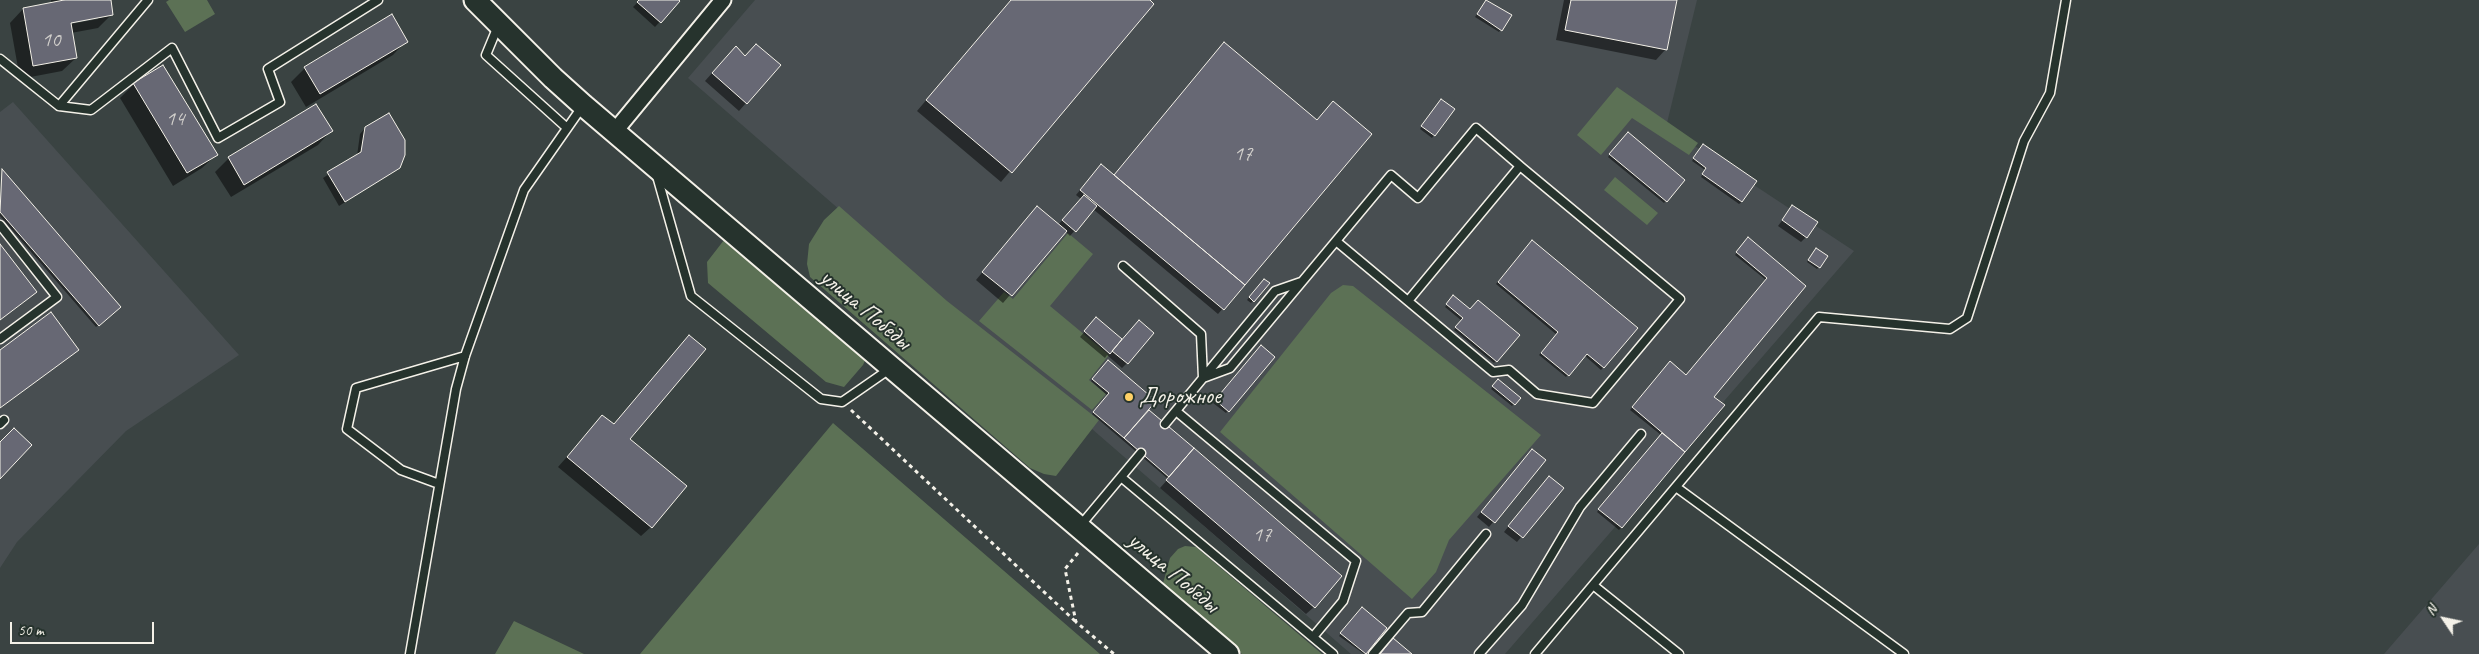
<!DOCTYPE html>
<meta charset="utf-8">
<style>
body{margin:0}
#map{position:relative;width:2479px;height:654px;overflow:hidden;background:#3a4342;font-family:Caveat,sans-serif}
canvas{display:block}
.north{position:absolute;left:2419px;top:594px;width:50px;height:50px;-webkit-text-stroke:4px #26332d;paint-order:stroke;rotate:304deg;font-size:14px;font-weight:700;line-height:20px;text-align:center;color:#f4f1e8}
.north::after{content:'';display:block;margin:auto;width:18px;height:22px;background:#f4f1e8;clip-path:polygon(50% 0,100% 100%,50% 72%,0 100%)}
.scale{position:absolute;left:10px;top:622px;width:144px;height:22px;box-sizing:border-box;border:2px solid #f4f1e8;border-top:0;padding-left:6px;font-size:15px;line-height:18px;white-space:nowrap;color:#f4f1e8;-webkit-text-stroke:4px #26332d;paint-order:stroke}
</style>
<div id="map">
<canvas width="2479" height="654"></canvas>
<div class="north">N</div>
<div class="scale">50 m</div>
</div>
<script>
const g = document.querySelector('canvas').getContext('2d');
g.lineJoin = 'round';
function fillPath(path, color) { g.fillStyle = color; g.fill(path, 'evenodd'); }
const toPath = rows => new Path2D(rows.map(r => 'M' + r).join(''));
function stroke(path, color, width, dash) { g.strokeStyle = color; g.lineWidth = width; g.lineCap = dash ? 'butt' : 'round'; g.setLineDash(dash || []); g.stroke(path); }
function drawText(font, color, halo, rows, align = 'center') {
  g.font = font + ' Caveat,sans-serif'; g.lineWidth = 4; g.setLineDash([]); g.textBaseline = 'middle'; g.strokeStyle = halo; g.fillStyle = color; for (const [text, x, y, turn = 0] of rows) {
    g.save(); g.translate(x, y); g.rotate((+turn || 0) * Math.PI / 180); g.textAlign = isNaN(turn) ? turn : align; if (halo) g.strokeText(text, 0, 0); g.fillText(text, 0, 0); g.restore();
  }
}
fillPath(toPath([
 [755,0,1697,0,1666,127,1854,251,1505,654,1351,654,688,78],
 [13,102,239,355,126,431,17,542,0,568,0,112],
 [2479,544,2479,654,2384,654]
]), '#484e51');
fillPath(toPath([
 [169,0,207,0,215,14,185,32,166,2],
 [1617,87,1698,143,1689,155,1632,118,1601,155,1577,135],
 [1615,177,1658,213,1647,225,1604,190],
 [839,206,947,301,1099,420,1056,476,1044,474,1030,468,810,277,807,264,809,244,824,220],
 [731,231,874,340,863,365,844,387,826,382,708,283,707,262],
 [1068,233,1093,254,1050,306,1109,355,1089,380,1106,394,1092,410,979,321,1004,292,1013,299],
 [1343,285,1353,286,1541,435,1449,540,1436,572,1412,599,1220,432,1331,293],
 [833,423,1100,654,640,654],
 [1185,546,1196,547,1322,654,1242,654,1162,587,1170,558,1178,549],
 [514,621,584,654,495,654]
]), '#5c7155');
fillPath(toPath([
 [51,0,109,0,112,14,98,28,71,33,76,58,62,71,20,79,10,23,23,9,52,4],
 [98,16,98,19,65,25,64,23],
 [640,0,677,0,679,1,655,27,633,7],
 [1011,0,1148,0,1152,4,1001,182,917,111],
 [1487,0,1511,16,1499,32,1475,17],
 [1564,0,1675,0,1665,50,1656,60,1556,40],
 [391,16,406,41,393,55,306,107,291,82,305,68],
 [728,55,746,103,739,111,705,81],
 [134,84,216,155,202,168,173,186,120,98],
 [1439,103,1453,109,1432,138,1420,129],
 [365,128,399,167,339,206,323,178,357,156,360,134],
 [331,131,318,145,231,197,215,172,229,158],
 [1628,134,1683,180,1664,203,1608,157],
 [1701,147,1742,202,1739,204,1701,177,1705,170,1692,161],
 [2,171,119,307,96,327,0,216],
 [1096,171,1244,284,1218,314,1093,209,1070,236,1065,231,1003,303,976,280,1030,215,1058,225,1081,199,1076,195],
 [1793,206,1806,237,1801,242,1778,226],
 [1749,239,1805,286,1712,397,1723,406,1619,530,1597,512,1661,435,1630,410,1670,363,1686,376,1766,280,1735,255],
 [1530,243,1636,328,1601,370,1584,355,1566,377,1539,355,1557,335,1496,284],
 [1814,252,1819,267,1817,269,1807,262],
 [1264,280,1268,283,1251,303,1247,300],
 [1454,297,1470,311,1518,335,1494,363,1454,330,1462,321,1445,307],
 [1096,319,1122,341,1127,363,1122,368,1107,355,1105,358,1080,337],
 [689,336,629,440,651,527,641,536,558,467,602,417,613,425],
 [1259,348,1273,357,1226,413,1213,403],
 [1108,361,1147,410,1192,449,1314,607,1306,614,1160,488,1168,479,1092,414,1108,396,1091,381],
 [1498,381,1519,398,1512,406,1491,389],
 [1532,450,1544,460,1489,527,1477,517],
 [1544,482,1562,488,1517,542,1504,532],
 [1362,609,1385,628,1364,654,1339,636]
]), '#0007');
const building = toPath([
 [64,0,111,0,113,15,71,23,77,58,33,66,23,8,64,0],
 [639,0,679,0,680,1,661,23,637,2,639,0],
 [1011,0,1150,0,1154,4,1012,173,926,100,1011,0],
 [1486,0,1512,15,1502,31,1477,14,1486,0],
 [1571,0,1677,0,1667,50,1565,30,1571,0],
 [392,14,408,42,320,94,304,67,392,14],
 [1224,42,1317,120,1333,101,1372,134,1245,285,1114,175,1224,42],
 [756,44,781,65,747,104,712,73,736,46,745,56,756,44],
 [163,65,218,155,187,173,133,83,163,65],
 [1441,99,1455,109,1435,136,1421,126,1441,99],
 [316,104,333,131,244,185,228,157,316,104],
 [389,113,405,140,405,155,400,168,345,202,327,172,361,152,365,127,389,113],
 [1628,132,1685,180,1667,202,1609,154,1628,132],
 [1703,144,1757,181,1742,202,1702,174,1706,168,1693,158,1703,144],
 [1101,164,1245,285,1224,310,1080,190,1101,164],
 [2,169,121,307,99,326,0,212,2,169],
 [1084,195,1097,206,1076,232,1062,220,1084,195],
 [1792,205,1818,222,1807,238,1782,220,1792,205],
 [1037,206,1067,231,1012,296,982,272,1037,206],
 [1748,237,1806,286,1714,397,1725,405,1685,452,1632,407,1670,361,1686,375,1767,278,1736,252,1748,237],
 [1532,240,1638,328,1604,368,1587,354,1569,376,1541,353,1558,332,1498,282,1532,240],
 [0,244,37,292,0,320,0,244],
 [1816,248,1828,256,1820,268,1808,260,1816,248],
 [1264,279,1270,283,1254,302,1249,297,1264,279],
 [1453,295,1470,309,1478,300,1520,335,1497,362,1455,327,1463,318,1446,304,1453,295],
 [51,312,79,350,0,408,0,350,51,312],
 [1096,317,1122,339,1110,354,1084,331,1096,317],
 [1139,320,1154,333,1128,364,1112,351,1139,320],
 [689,335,706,349,630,439,687,486,652,528,567,457,602,415,614,424,689,335],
 [1261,345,1275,357,1229,412,1215,400,1261,345],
 [1108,360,1156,401,1124,438,1093,412,1109,393,1092,379,1108,360],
 [1498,379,1521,398,1515,405,1492,386,1498,379],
 [1149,410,1194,448,1169,477,1124,438,1149,410],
 [14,428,32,445,0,479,0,442,14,428],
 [1662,433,1685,452,1622,528,1598,509,1662,433],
 [1194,448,1342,576,1315,608,1166,480,1194,448],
 [1532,449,1546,460,1495,523,1481,512,1532,449],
 [1549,476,1564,488,1523,538,1508,526,1549,476],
 [1362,607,1387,628,1366,654,1340,633,1362,607],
 [1393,638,1412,654,1380,654,1393,638]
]);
fillPath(building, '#676874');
stroke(building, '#f4f1e8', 1);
const service = toPath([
 [498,26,486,55,567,128],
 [0,59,59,106,148,0],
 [59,106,91,110,172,48,218,138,280,102,268,69,378,0],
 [657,176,691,296,821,399,842,402,891,368],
 [0,225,57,297,0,339],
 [1336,241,1493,372,1509,370,1537,394,1593,403,1680,299,1520,166],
 [1123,266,1201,334,1203,378,1275,291,1301,282],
 [1176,411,1356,561,1343,601,1313,637],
 [0,424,4,420],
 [1165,424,1203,378,1230,368,1391,175,1418,198,1476,128,1520,166,1408,301],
 [1121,477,1333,654],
 [439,484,401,470,347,429,356,388,465,356],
 [1676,487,1904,654],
 [1080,526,1141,453],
 [1593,585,1819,317,1950,329,1967,318,2024,141,2050,93,2066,0],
 [410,654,456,389,465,356,524,190,582,107],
 [1373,654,1408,613,1422,612,1486,534],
 [1479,654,1522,605,1580,507,1641,434],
 [1535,654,1593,585,1679,654]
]);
const minor = toPath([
 [615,131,723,0]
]);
const secondary = toPath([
 [475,0,553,78,583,105,1228,654]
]);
stroke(service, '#f4f1e8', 11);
stroke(minor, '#f4f1e8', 19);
stroke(secondary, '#f4f1e8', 25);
stroke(toPath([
 [851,410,1076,622],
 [1078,553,1065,569,1076,622,1114,654]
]), '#f4f1e8', 3, [4, 4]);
stroke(service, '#26332d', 8);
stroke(minor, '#26332d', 15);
stroke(secondary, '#26332d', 21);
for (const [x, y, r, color] of [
 [1129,397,5,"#ffd166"]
]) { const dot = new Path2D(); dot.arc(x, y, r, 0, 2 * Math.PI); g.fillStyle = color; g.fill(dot); stroke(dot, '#26332d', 2); }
drawText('21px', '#d1cfcb', null, [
 ["10",51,40],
 ["14",175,119],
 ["17",1243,154],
 ["17",1262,535]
]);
drawText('24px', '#f4f1e8', '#26332d', [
 ["улица Победы",865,310,40],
 ["улица Победы",1173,573,40]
]);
drawText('24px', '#f4f1e8', '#26332d', [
 ["Дорожное",1139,397]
], 'left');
</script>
